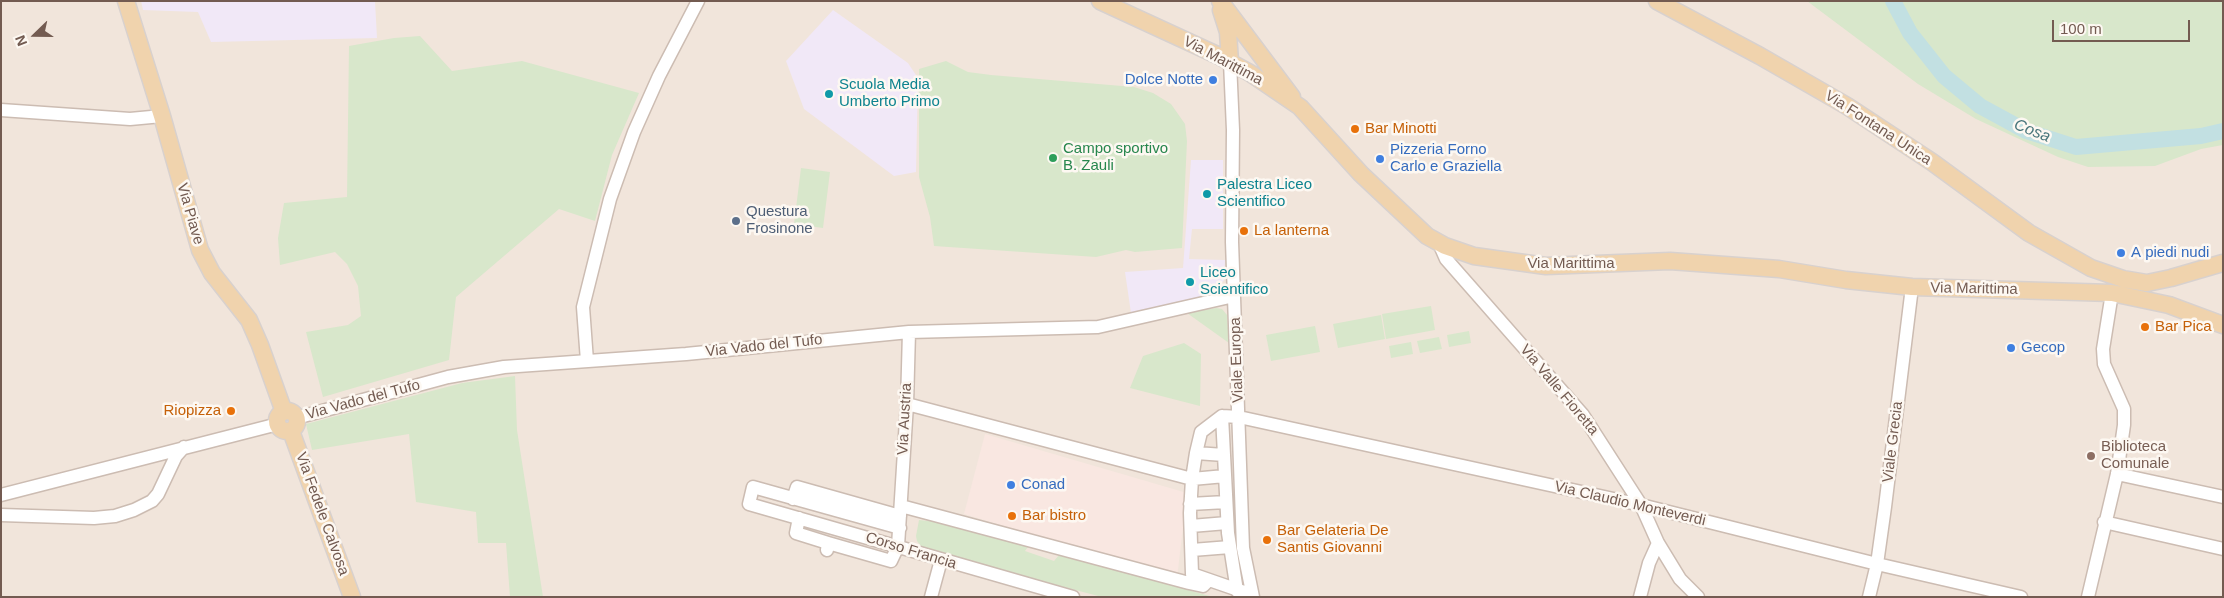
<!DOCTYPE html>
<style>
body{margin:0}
#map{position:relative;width:2224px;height:598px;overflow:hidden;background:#faf4ec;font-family:Arial,sans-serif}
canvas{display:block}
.frame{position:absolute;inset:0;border:2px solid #735b51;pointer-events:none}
.north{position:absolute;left:10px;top:10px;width:50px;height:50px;-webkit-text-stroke:4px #fdf8f2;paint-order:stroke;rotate:248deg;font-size:14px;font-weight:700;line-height:20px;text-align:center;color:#735b51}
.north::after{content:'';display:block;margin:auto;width:18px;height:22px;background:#735b51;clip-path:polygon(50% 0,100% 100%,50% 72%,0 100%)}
.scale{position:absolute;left:2052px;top:20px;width:138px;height:22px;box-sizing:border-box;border:2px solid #735b51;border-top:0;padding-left:6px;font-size:15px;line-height:18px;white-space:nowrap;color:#735b51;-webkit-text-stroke:4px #fdf8f2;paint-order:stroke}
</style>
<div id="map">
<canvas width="2224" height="598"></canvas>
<div class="frame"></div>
<div class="north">N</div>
<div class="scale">100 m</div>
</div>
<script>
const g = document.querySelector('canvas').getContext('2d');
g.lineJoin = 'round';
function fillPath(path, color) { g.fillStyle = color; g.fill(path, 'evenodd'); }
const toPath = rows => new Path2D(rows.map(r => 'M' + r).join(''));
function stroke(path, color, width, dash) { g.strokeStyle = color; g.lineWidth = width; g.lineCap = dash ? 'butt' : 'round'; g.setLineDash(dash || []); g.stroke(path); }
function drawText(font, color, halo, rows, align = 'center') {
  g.font = font + ' Arial,sans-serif'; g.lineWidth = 5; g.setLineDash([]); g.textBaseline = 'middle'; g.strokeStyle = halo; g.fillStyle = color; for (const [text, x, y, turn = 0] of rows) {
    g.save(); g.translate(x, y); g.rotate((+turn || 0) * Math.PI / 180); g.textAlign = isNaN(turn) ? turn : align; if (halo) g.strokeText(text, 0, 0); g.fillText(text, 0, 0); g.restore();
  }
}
fillPath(toPath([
 [1,1,2223,1,2223,597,1,597]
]), '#f1e5db');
fillPath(toPath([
 [985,434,1187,493,1177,578,964,514]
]), '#f9e7e1');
fillPath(toPath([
 [141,1,375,1,377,38,211,42,198,12,143,10],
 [833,10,908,63,918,78,916,172,894,176,804,109,786,61],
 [1191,160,1223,160,1223,229,1192,229,1189,259,1225,260,1224,280,1212,295,1131,313,1125,272,1183,268]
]), '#f1e8f7');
fillPath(toPath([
 [1807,1,2223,1,2223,145,2201,149,2155,166,2088,167,2058,157,1976,119,1918,84],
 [420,36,452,71,522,61,639,93,612,155,595,221,559,209,456,297,449,360,323,397,306,332,348,325,361,316,358,286,347,264,335,252,280,265,278,238,284,203,347,197,349,46,394,38],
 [946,61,968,72,991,75,1134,87,1153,93,1171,104,1185,124,1187,141,1182,248,1135,252,1126,250,1096,257,934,246,930,217,919,177,919,69],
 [801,168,830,172,823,228,794,224],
 [1431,306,1435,330,1386,339,1382,314],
 [1216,308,1222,309,1227,315,1229,343,1187,313],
 [1381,315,1385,339,1338,348,1333,324],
 [1315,326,1320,352,1271,361,1266,335],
 [1469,331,1471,343,1449,347,1447,335],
 [1439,337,1442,349,1420,353,1417,341],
 [1411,342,1413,354,1391,358,1389,346],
 [1184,343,1201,354,1200,406,1130,388,1143,356],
 [515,376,517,430,543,597,510,597,506,543,478,543,476,512,416,502,409,434,312,450,306,424,462,383],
 [919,520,955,524,1030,544,1025,551,1054,561,1060,554,1213,597,1102,597,924,550,917,541,916,536]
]), '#d8e7cb');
stroke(toPath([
 [1893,1,1910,33,1944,76,1980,106,2026,131,2076,147,2201,136,2223,131]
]), '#c2e0e2', 16);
const minor = toPath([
 [1230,62,1233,130,1232,242,1243,548,1253,597],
 [1,110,130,119,162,116],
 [1439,243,1446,259,1583,415,1641,505,1658,543,1680,579,1698,597],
 [587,361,583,307,610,199,634,132,659,76,698,1],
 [907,404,1192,479,1225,476],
 [296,418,448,377,504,367,686,354,909,332,1098,327,1234,296],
 [1196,453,1201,432,1222,416],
 [1224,455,1196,453,1192,479,1190,513,1192,574,1244,592],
 [2117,474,2223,497],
 [1,495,278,424],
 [793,499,797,487,900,516],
 [1190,504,1226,502],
 [901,506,1189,583,1203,586,1208,581],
 [1,515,94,518,115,516,134,510,152,501,158,494,176,456,184,447],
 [799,518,796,533,828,543],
 [2104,522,2223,549],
 [1191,526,1227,523],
 [900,528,753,487,749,504,1073,597],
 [827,550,828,543,891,561,898,546,907,404,909,332],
 [1192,550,1230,547],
 [1237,591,1228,533,1222,416,1239,417,1641,505,1877,564,2021,597],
 [931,597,941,560],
 [1640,597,1649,563,1658,543],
 [1869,597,1877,564,1885,507,1912,287],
 [2088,597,2117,474,2124,425,2124,409,2104,364,2103,349,2112,293]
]);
const major = toPath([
 [126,1,162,116,200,250,212,273,249,320,260,345,284,412],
 [1100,1,1217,55,1250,73,1300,107,1361,174,1427,236,1445,246,1474,256,1546,266,1670,261,1779,269,1846,280,1912,287,2112,293,2169,305,2223,325],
 [1220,1,1292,97],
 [1657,1,1760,56,1847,106,1932,162,2029,233,2091,268,2123,279,2147,283,2171,278,2223,263],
 [1221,10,1228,32,1230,62],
 '277 421a10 10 0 1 1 20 0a10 10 0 1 1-20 0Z',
 [291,431,352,597]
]);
stroke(minor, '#ccbcb2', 15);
stroke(major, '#d8d1ce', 19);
stroke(minor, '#fff', 12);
stroke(major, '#f0d3ad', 16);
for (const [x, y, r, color] of [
 [1213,80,5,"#3f7fe0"],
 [829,94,5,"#0f9aa8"],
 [1355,129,5,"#e8710a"],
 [1053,158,5,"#2e9e5b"],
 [1380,159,5,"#3f7fe0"],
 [1207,194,5,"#0f9aa8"],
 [736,221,5,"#5c6f8a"],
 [1244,231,5,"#e8710a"],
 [2121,253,5,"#3f7fe0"],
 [1190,282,5,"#0f9aa8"],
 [2145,327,5,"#e8710a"],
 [2011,348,5,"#3f7fe0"],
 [231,411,5,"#e8710a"],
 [2091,456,5,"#8d6e63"],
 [1011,485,5,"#3f7fe0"],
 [1012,516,5,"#e8710a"],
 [1267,540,5,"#e8710a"]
]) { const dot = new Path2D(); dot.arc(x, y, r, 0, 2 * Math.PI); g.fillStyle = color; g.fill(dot); stroke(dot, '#fdf8f2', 2); }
drawText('15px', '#735b51', '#fdf8f2', [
 ["Via Marittima",1223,61,28],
 ["Via Fontana Unica",1878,128,33],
 ["Via Piave",190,214,74],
 ["Via Marittima",1571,264],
 ["Via Marittima",1974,289,1],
 ["Via Vado del Tufo",764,346,-6],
 ["Viale Europa",1237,360,-92],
 ["Via Valle Fioretta",1559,390,50],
 ["Via Vado del Tufo",363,400,-15],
 ["Via Austria",905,419,-87],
 ["Viale Grecia",1893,442,-83],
 ["Via Claudio Monteverdi",1630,504,13],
 ["Via Fedele Calvosa",322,514,70],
 ["Corso Francia",911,551,17]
]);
drawText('15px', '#366cbe', '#fdf8f2', [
 ["Dolce Notte",1203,80,"right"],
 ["Pizzeria Forno",1390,150],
 ["Carlo e Graziella",1390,167],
 ["A piedi nudi",2131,253],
 ["Gecop",2021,348],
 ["Conad",1021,485]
], 'left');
drawText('15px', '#0d838f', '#fdf8f2', [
 ["Scuola Media",839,85],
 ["Umberto Primo",839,102],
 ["Palestra Liceo",1217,185],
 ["Scientifico",1217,202],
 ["Liceo",1200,273],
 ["Scientifico",1200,290]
], 'left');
drawText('15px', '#c56008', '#fdf8f2', [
 ["Bar Minotti",1365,129],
 ["La lanterna",1254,231],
 ["Bar Pica",2155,327],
 ["Riopizza",221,411,"right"],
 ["Bar bistro",1022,516],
 ["Bar Gelateria De",1277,531],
 ["Santis Giovanni",1277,548]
], 'left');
drawText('15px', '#27864d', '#fdf8f2', [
 ["Campo sportivo",1063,149],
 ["B. Zauli",1063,166]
], 'left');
drawText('15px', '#4e5e75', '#fdf8f2', [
 ["Questura",746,212],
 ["Frosinone",746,229]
], 'left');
drawText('15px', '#785e54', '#fdf8f2', [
 ["Biblioteca",2101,447],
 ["Comunale",2101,464]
], 'left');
drawText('italic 16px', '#4a777c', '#fdf8f2', [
 ["Cosa",2032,131,22]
]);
</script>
